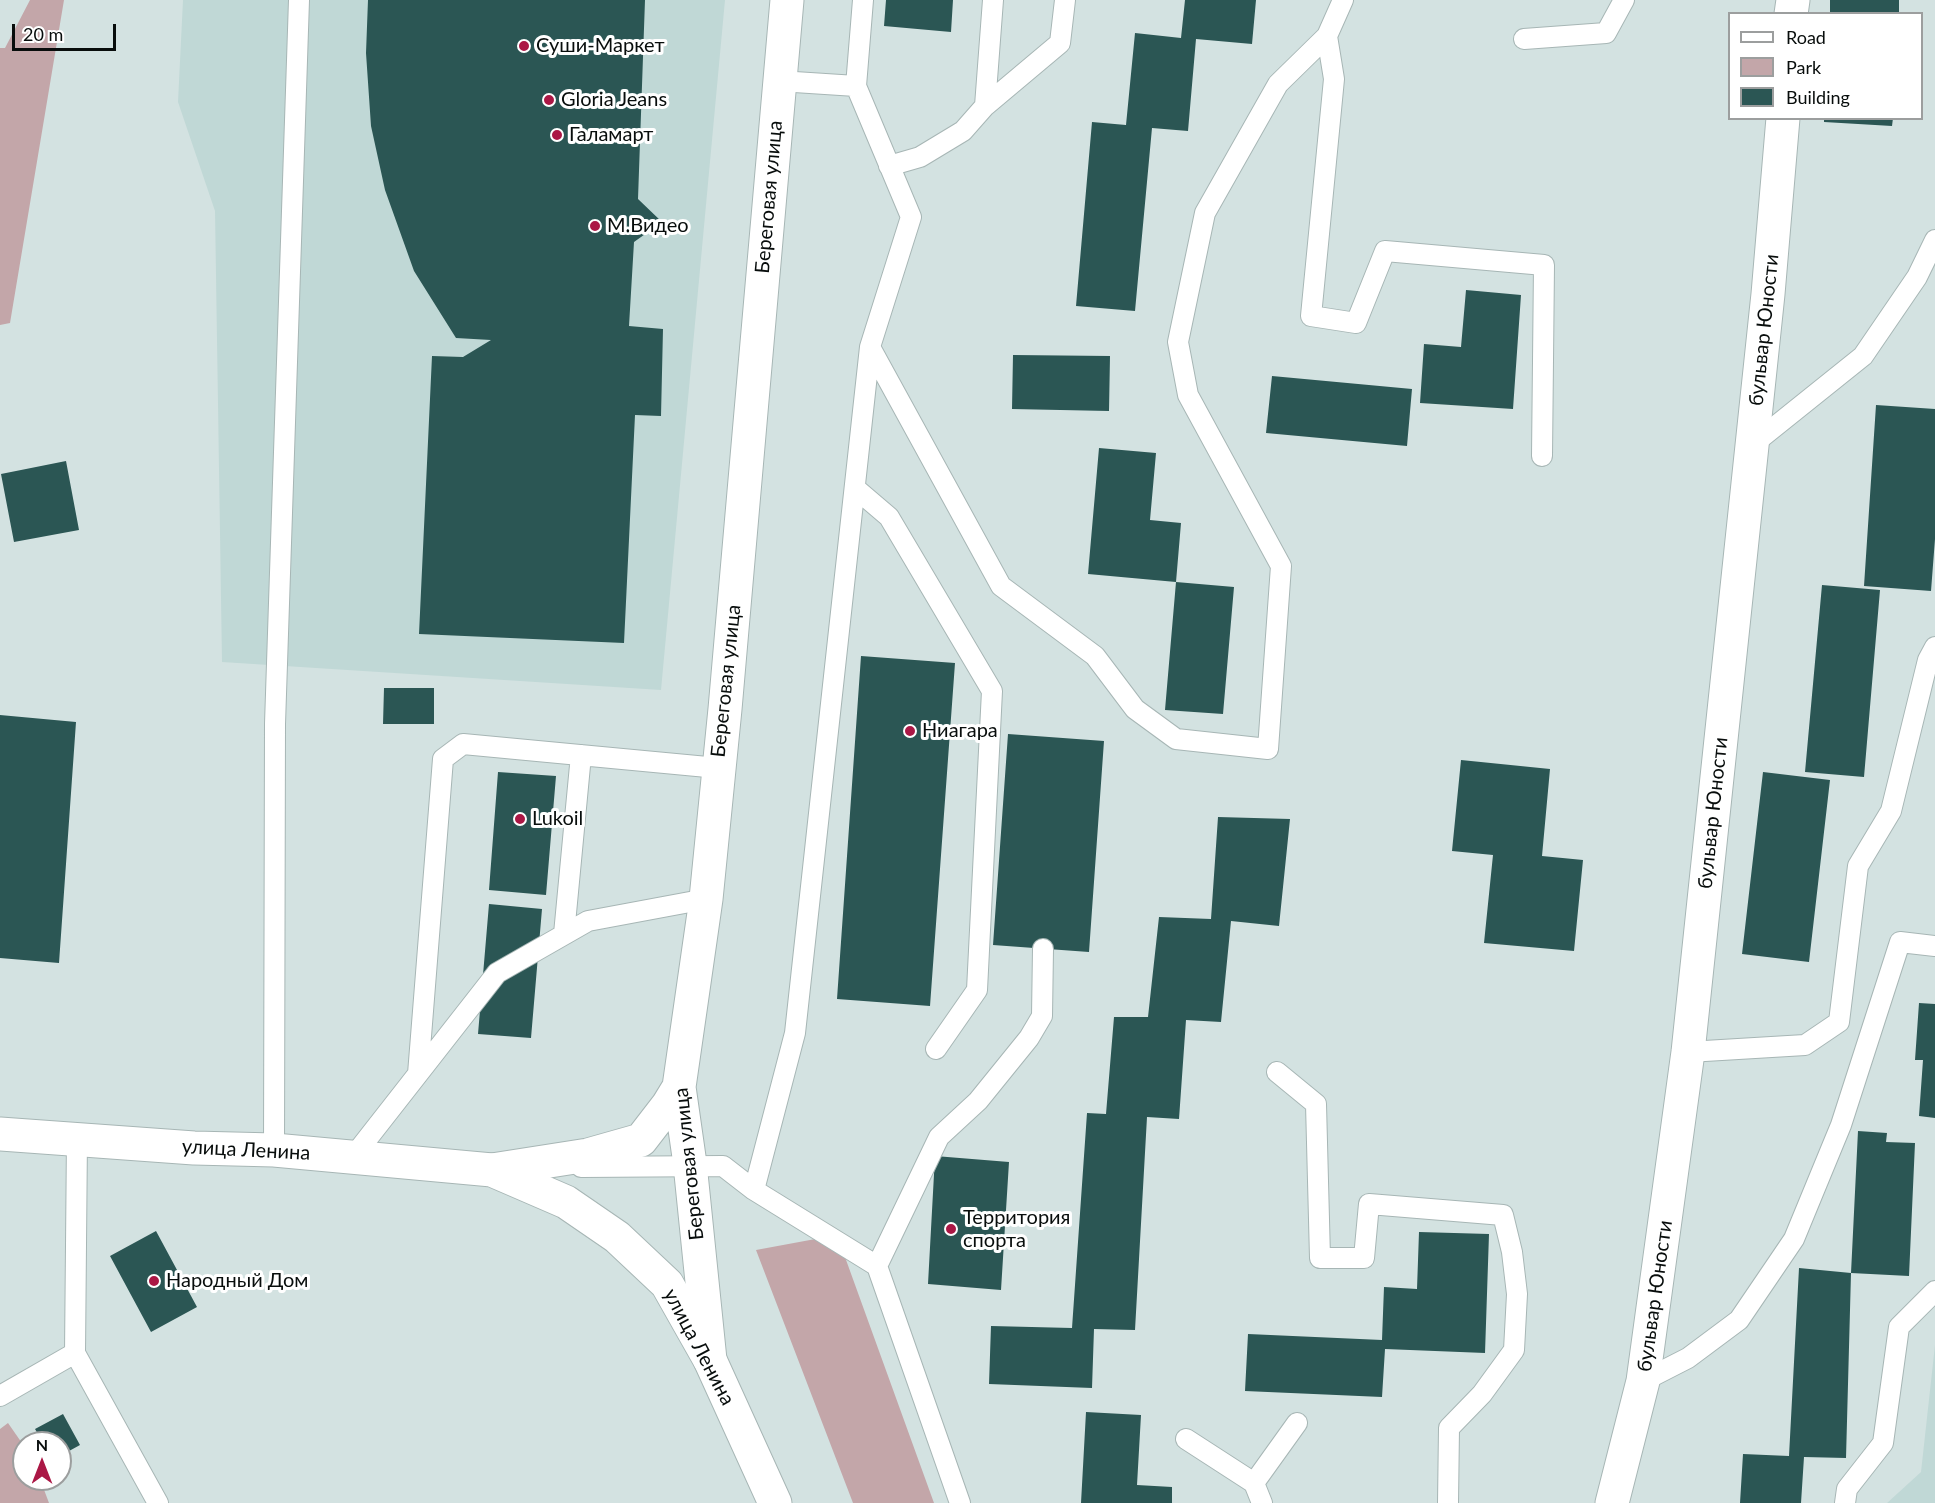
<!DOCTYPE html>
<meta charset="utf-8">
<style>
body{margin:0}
#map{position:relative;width:1935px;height:1503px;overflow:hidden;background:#d3e2e1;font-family:Lato,sans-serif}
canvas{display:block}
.legend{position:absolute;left:1728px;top:12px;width:195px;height:108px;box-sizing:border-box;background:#fff;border:2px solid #9c9e9e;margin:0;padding:8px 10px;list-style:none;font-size:18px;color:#080d0c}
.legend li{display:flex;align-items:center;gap:12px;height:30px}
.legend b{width:30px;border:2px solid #9c9e9e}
.north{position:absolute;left:12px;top:1431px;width:60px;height:60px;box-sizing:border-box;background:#fff;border:2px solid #9c9e9e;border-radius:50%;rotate:0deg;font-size:16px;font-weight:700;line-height:24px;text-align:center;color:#080d0c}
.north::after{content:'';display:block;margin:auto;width:21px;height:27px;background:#ab1745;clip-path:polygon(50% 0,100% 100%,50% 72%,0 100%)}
.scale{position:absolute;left:12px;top:24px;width:104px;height:27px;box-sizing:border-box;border:3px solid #080d0c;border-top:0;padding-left:8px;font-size:18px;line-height:21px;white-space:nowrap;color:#080d0c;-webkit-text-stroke:4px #fff;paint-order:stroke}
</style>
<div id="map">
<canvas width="1935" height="1503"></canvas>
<ul class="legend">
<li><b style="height:8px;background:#fff"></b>Road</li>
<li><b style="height:16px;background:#c3a6a9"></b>Park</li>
<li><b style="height:16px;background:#2b5654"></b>Building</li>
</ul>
<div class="north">N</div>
<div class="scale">20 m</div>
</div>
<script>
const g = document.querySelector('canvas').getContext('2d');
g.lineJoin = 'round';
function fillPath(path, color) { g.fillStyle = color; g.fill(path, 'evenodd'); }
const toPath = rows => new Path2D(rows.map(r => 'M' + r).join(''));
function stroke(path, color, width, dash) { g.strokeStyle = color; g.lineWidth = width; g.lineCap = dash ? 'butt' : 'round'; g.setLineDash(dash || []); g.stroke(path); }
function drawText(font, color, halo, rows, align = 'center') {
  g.font = font + ' Lato,sans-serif'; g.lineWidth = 6; g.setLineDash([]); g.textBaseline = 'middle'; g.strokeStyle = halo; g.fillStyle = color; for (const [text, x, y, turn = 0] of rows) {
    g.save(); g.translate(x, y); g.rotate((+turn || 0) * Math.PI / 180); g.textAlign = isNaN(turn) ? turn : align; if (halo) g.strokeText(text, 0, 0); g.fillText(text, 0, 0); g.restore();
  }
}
fillPath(toPath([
 [183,0,725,0,661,690,222,662,215,211,178,102],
 [1935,1345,1935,1503,1887,1503,1921,1472]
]), '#c0d8d6');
fillPath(toPath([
 [30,0,64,0,10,323,0,325,0,48,5,48],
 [837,1235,934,1503,853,1503,756,1250],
 [8,1423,24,1446,24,1479,40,1479,49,1503,0,1503,0,1429]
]), '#c3a6a9');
fillPath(toPath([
 [368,0,645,0,638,199,662,222,634,242,629,326,663,329,661,416,635,415,624,643,419,634,432,356,463,357,491,340,456,338,414,271,385,190,371,126,366,53],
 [886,0,953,0,951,32,884,26],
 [1185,0,1256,0,1252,44,1196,39,1188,131,1152,128,1135,311,1076,306,1092,122,1126,125,1135,33,1181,38],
 [1830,0,1899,0,1899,14,1830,14],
 [1824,118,1893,118,1892,126,1824,122],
 [1466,290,1521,295,1513,409,1420,403,1424,344,1461,347],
 [1013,355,1110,356,1109,411,1012,409],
 [1272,376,1412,389,1407,446,1266,433],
 [1876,405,1935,409,1935,539,1931,591,1864,586],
 [1099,448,1156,453,1150,520,1181,523,1176,582,1088,574],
 [66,461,79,530,14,542,1,474],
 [1176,582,1234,587,1223,714,1165,710],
 [1822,585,1880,590,1864,777,1805,772],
 [861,656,955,663,930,1006,837,999],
 [384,688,434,688,434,724,383,724],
 [0,715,76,722,59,963,0,958],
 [1008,734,1104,741,1089,952,993,945],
 [1461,760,1550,769,1542,856,1583,860,1574,951,1484,943,1493,855,1452,851],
 [498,772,556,776,546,895,489,890],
 [1763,772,1830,780,1809,962,1742,954],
 [1218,817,1290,819,1279,926,1231,921,1221,1022,1186,1020,1179,1119,1147,1117,1135,1330,1094,1329,1092,1388,989,1384,991,1326,1072,1328,1087,1113,1106,1114,1114,1017,1148,1017,1159,917,1211,919],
 [489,904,542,909,531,1038,478,1034],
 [1919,1003,1935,1004,1935,1118,1919,1116,1923,1060,1915,1060],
 [1858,1131,1887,1133,1886,1142,1915,1143,1909,1276,1851,1273],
 [935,1156,1009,1162,1001,1290,928,1284],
 [156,1231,197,1307,151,1332,110,1256],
 [1419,1232,1489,1234,1485,1353,1385,1349,1382,1397,1245,1391,1248,1334,1382,1340,1384,1287,1417,1289],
 [1799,1268,1851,1273,1846,1458,1804,1457,1801,1503,1740,1503,1743,1454,1789,1456],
 [1086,1412,1141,1415,1137,1485,1172,1487,1172,1503,1081,1503],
 [63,1414,80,1445,60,1456,60,1443,43,1443,35,1429]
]), '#2b5654');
const lane = toPath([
 [1327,36,1334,79,1311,316,1356,323,1385,251,1544,265,1542,456],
 [1524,39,1606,33,1624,0],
 [779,81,856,86],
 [985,106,1060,43,1065,0],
 [889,166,920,157,963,131,985,106,993,0],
 [870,347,1001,586,1095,656,1135,709,1176,739,1268,749,1281,566,1188,395,1178,342,1205,213,1278,84,1327,36,1343,0],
 [1752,445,1863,356,1917,277,1935,240],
 [855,488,889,517,992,691,977,990,936,1049],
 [564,934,581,755],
 [1688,1052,1805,1045,1839,1022,1858,866,1891,811,1928,660,1935,647],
 [1277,1072,1316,1104,1320,1258,1364,1258,1369,1204,1503,1215,1512,1252,1517,1294,1514,1350,1482,1394,1449,1428,1448,1503],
 [418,1074,443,759,463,744,718,768],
 [77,1137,75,1353,158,1503],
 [274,1150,275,724,299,0],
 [353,1157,497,973,588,921,706,899],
 [581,1167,723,1166,754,1190,877,1266,960,1503],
 [754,1190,795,1033,870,347,911,217,856,86,863,0],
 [877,1266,939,1137,978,1101,1029,1038,1042,1016,1043,949],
 [1643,1381,1688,1358,1739,1320,1794,1239,1841,1125,1900,942,1935,946],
 [0,1396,75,1353],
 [1186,1439,1254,1483,1297,1423],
 [1254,1483,1262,1503],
 [1845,1503,1847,1489,1883,1443,1899,1327,1935,1291]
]);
const street = toPath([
 [1791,14,1793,0],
 [1612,1503,1643,1381,1688,1052,1768,294,1783,118]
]);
const secondary = toPath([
 [492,1170,588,1155,641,1140,668,1105,679,1087],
 [710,1360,690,1164,679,1087,706,899,725,709,787,0]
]);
const primary = toPath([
 [0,1134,194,1148,274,1150,492,1170,566,1202,617,1237,667,1284,710,1360,775,1503]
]);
stroke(lane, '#a7b6b5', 22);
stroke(street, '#a7b6b5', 35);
stroke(secondary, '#a7b6b5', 35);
stroke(primary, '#a7b6b5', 35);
stroke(lane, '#fff', 20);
stroke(street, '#fff', 33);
stroke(secondary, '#fff', 33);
stroke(primary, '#fff', 33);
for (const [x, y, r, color] of [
 [524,46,6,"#ab1745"],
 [549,100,6,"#ab1745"],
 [557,135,6,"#ab1745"],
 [595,226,6,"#ab1745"],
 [910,731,6,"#ab1745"],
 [520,819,6,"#ab1745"],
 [951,1229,6,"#ab1745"],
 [154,1281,6,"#ab1745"]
]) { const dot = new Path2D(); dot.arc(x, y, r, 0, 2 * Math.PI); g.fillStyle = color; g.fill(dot); stroke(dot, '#fff', 2); }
drawText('20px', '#080d0c', '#fff', [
 ["Суши-Маркет",536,46],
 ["Gloria Jeans",561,100],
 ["Галамарт",569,135],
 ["М.Видео",607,226],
 ["Ниагара",922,731],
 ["Lukoil",532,819],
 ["Территория",963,1218],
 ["спорта",963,1241],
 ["Народный Дом",166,1281]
], 'left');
drawText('20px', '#080d0c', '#fff', [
 ["Береговая улица",769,197,-85],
 ["бульвар Юности",1764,330,-84],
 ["Береговая улица",726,681,-84],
 ["бульвар Юности",1713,813,-84],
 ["улица Ленина",246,1150,3],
 ["Береговая улица",689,1164,-96],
 ["бульвар Юности",1655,1296,-82],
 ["улица Ленина",699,1347,62]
]);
</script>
